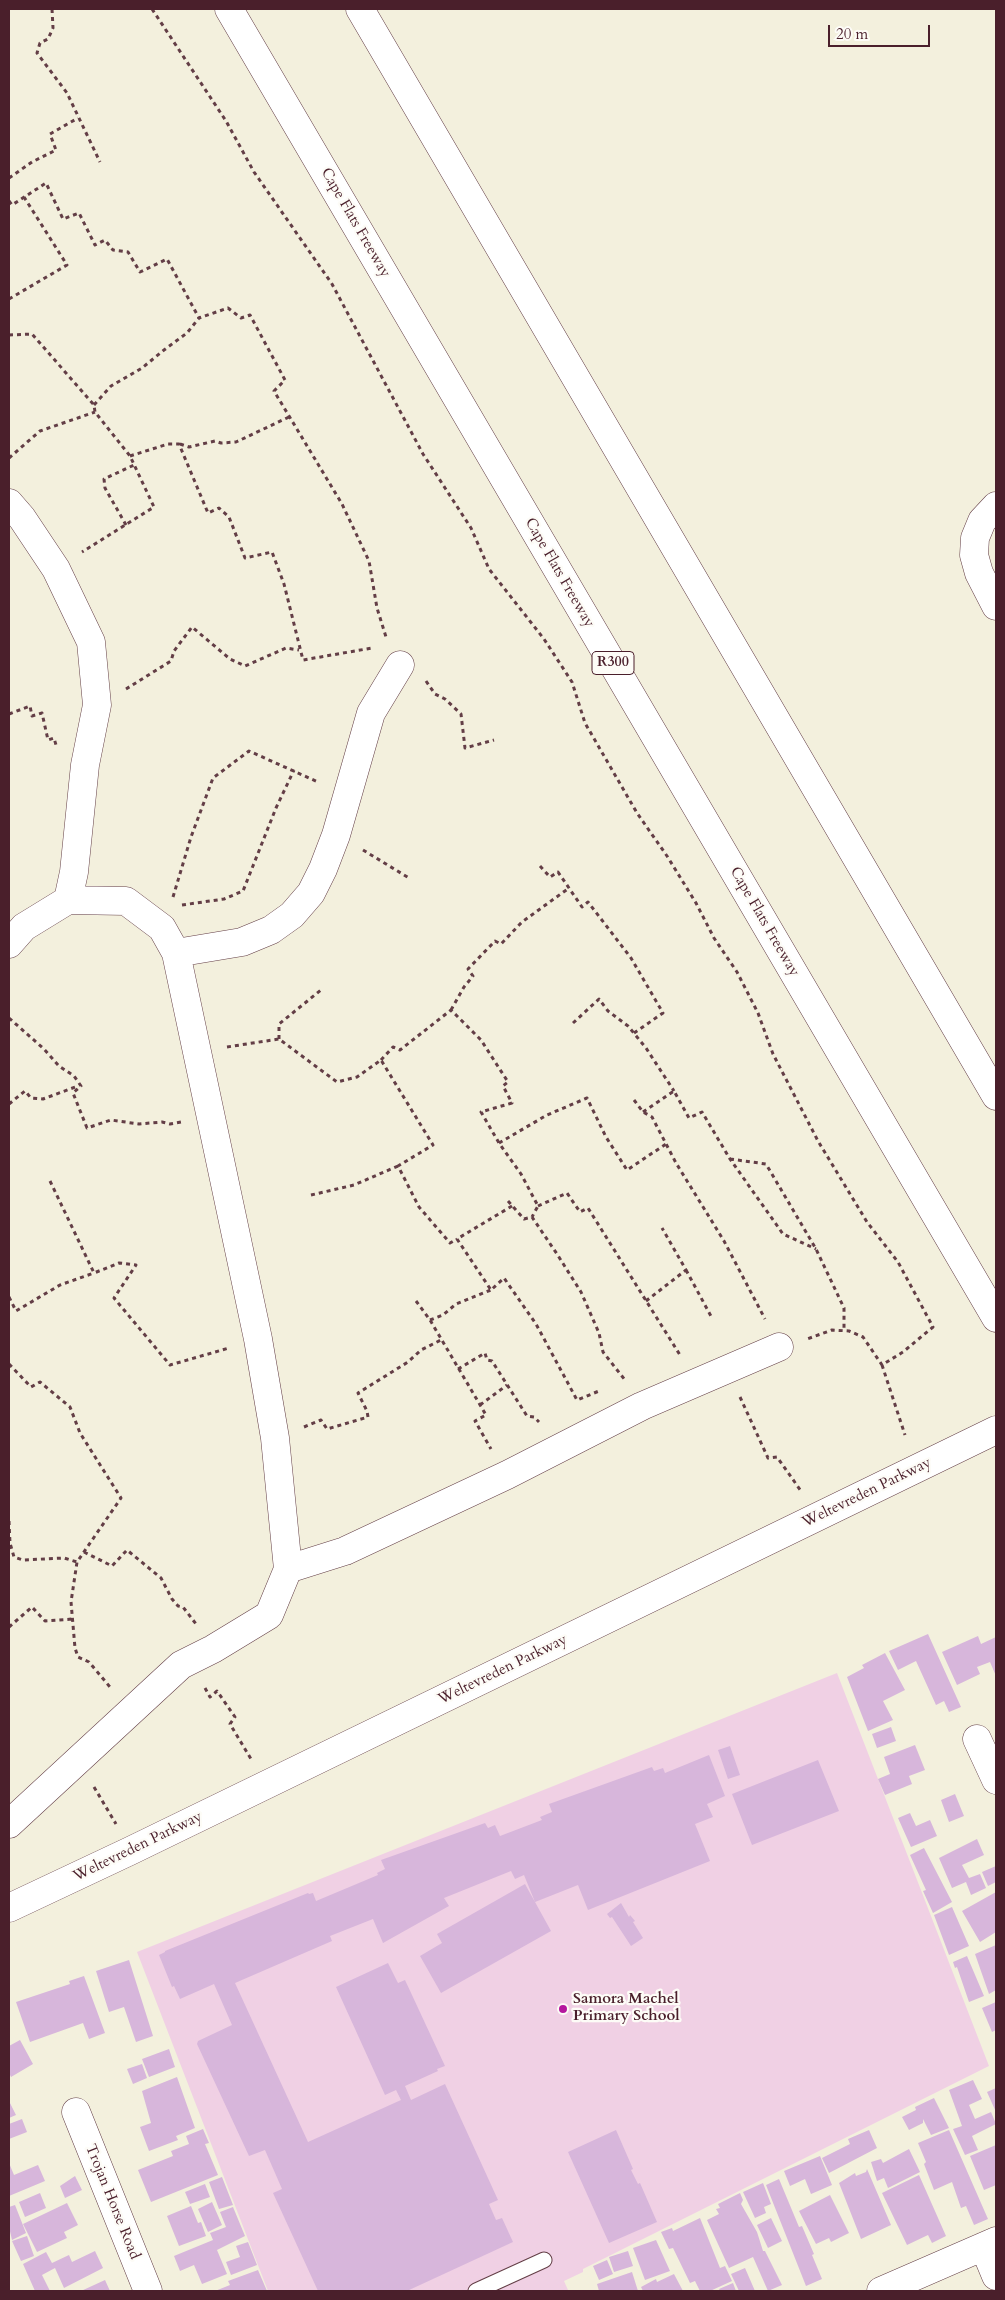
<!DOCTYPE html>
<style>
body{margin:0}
#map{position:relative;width:1005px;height:2300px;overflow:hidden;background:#f3f0dd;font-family:Cardo,serif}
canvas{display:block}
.frame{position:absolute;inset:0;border:10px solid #4a1f2b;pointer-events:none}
.scale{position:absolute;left:828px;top:25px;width:102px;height:22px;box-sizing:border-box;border:2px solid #4a1f2b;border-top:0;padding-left:6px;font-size:15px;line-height:18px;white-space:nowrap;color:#4a1f2b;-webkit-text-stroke:4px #fdfcf7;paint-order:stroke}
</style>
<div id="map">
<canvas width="1005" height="2300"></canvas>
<div class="frame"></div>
<div class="scale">20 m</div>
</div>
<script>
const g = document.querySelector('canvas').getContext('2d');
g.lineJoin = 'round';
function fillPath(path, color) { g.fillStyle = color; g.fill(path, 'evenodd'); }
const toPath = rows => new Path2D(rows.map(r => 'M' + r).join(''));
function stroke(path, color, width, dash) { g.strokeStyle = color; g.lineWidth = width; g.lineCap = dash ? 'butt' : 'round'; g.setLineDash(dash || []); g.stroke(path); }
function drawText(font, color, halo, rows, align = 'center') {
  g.font = font + ' Cardo,serif'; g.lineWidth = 4.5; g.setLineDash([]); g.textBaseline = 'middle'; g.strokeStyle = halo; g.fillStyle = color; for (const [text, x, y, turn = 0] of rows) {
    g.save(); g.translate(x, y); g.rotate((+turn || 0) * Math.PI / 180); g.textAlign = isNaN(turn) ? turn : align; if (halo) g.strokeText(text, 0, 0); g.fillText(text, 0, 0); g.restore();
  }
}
fillPath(toPath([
 [837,1673,989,2066,583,2269,583,2272,564,2281,568,2290,564,2291,268,2291,137,1952]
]), '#f0d0e4');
fillPath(toPath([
 [928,1634,961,1707,949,1712,944,1701,936,1705,916,1661,898,1670,889,1651],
 [978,1636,981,1644,996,1637,996,1676,990,1662,977,1667,980,1674,957,1685,942,1652],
 [885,1653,905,1690,883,1701,893,1720,868,1731,847,1677,864,1668,862,1665],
 [891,1727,896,1741,877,1748,872,1734],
 [915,1745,925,1770,909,1776,912,1784,885,1795,878,1779,890,1774,884,1757],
 [730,1746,740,1775,728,1779,718,1750],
 [709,1755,725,1796,707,1804,713,1817,695,1824,710,1861,588,1910,578,1885,535,1902,551,1931,441,1993,420,1956,442,1943,437,1934,525,1884,535,1902,524,1875,515,1879,511,1871,444,1898,449,1906,383,1943,373,1919,330,1936,332,1941,235,1983,308,2142,401,2100,396,2090,385,2095,336,1987,388,1963,398,1983,405,1980,445,2066,437,2069,438,2071,405,2086,411,2100,445,2084,498,2200,489,2204,496,2220,502,2218,513,2242,407,2291,318,2291,273,2193,282,2189,265,2150,249,2156,197,2044,198,2041,232,2025,214,1984,180,1999,174,1986,172,1987,159,1955,165,1952,165,1951,308,1893,309,1894,313,1893,316,1901,378,1875,377,1873,385,1869,381,1860,485,1823,488,1828,495,1825,500,1836,542,1820,540,1817,552,1812,549,1804,652,1767,654,1771,663,1768,665,1773],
 [818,1760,839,1811,752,1845,732,1794],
 [955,1794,964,1816,949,1822,941,1800],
 [910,1813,916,1826,930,1820,937,1836,911,1847,898,1818],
 [977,1839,984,1855,962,1865,969,1878,980,1874,986,1888,971,1895,966,1882,952,1888,939,1858],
 [924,1848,952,1902,933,1913,923,1891,926,1890,910,1855],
 [996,1866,996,1882,988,1886,982,1872],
 [996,1892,996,1932,980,1942,962,1911],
 [621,1903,629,1917,630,1915,635,1921,633,1922,643,1938,631,1946,612,1917,610,1918,607,1914],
 [952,1907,969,1946,949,1955,934,1915],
 [996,1945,996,1990,989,1994,975,1954],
 [967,1956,984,1996,969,2002,957,1967,955,1968,953,1962],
 [129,1960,153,2036,136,2042,124,2007,109,2012,96,1971],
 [84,1976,105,2033,89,2039,83,2023,30,2042,16,2002,70,1984,69,1981],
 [996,2002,996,2030,992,2032,982,2008],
 [20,2040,33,2064,11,2077,9,2073,9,2046],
 [169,2049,175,2067,149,2077,142,2059],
 [142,2064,147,2078,133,2084,127,2069],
 [177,2077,195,2128,176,2136,178,2140,149,2151,140,2127,151,2123,142,2091],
 [973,2080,982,2099,969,2105,975,2119,991,2112,996,2124,972,2136,978,2150,965,2155,953,2129,962,2126,949,2090],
 [996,2088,996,2112,987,2092],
 [934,2098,949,2128,931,2135,923,2119,923,2123,909,2130,902,2117,916,2110,915,2107],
 [9,2101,16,2115,9,2118],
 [22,2119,27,2132,9,2139,9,2124],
 [203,2129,209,2143,205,2144,218,2175,151,2202,138,2170,173,2156,171,2151,189,2144,186,2136],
 [616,2130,633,2169,631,2170,638,2184,640,2183,657,2222,609,2243,568,2152],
 [869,2130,877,2148,829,2173,822,2158,850,2144,848,2139],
 [949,2130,988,2219,974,2225,966,2206,961,2208,952,2182,934,2190,924,2164,926,2162,918,2143],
 [996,2145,996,2185,984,2190,970,2156],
 [909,2149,920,2172,888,2188,884,2178,877,2181,871,2162,881,2159,883,2163],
 [820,2156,832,2185,811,2194,805,2179,790,2186,784,2171],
 [9,2163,14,2175,38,2165,45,2181,9,2196],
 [867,2169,891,2225,861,2239,839,2183,855,2173,856,2176,866,2172],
 [919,2175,946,2236,932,2243,928,2235,907,2245,882,2193],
 [75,2176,82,2190,65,2198,60,2186],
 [222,2177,233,2205,219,2209,209,2182],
 [779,2179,799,2227,802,2226,814,2254,812,2255,822,2279,806,2286,766,2185],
 [763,2183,771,2204,764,2207,766,2213,755,2218,743,2192],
 [205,2184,210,2197,190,2204,185,2192],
 [40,2193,46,2208,25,2217,19,2202],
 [740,2193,743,2200,741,2204,757,2232,763,2251,765,2251,782,2285,768,2291,753,2257,729,2268,707,2220,719,2214,716,2209,720,2208,718,2204],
 [830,2195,849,2233,831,2242,829,2238,816,2244,799,2211],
 [212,2202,222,2225,208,2232,198,2209],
 [67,2203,78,2225,64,2232,67,2238,37,2252,23,2224],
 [15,2205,26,2233,12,2240,9,2227,9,2207],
 [191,2206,198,2223,201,2222,206,2236,179,2246,167,2216],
 [233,2207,245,2236,217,2250,227,2274,202,2284,194,2265,180,2271,174,2256,213,2240,210,2233,226,2227,220,2212],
 [700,2218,720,2268,725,2266,732,2281,710,2291,700,2291,695,2281,690,2283,673,2248,669,2249,661,2232,672,2228,673,2231],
 [771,2218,782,2241,768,2248,757,2225],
 [27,2236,34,2256,21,2261,12,2241],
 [656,2240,670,2271,645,2280,633,2248],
 [248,2242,257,2265,231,2275,226,2262,240,2257,236,2246],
 [95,2251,103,2268,64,2288,55,2268,42,2275,50,2291,35,2291,23,2264,46,2252,52,2263,69,2255,72,2262],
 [628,2251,633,2266,614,2272,609,2257],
 [607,2260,613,2274,599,2280,593,2266],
 [745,2268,755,2291,739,2291,731,2274],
 [258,2270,267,2291,215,2291,230,2285,228,2281],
 [632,2272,638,2291,599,2291,597,2284],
 [674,2274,683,2291,643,2291,641,2287,656,2279,657,2282],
 [105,2280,110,2291,81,2291],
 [733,2283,736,2291,720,2291,719,2289]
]), '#d7b6db');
const lane = toPath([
 [476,2291,544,2260]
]);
const street = toPath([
 [9,503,22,518,56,569,91,642,97,705,85,765,74,872,68,900],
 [996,506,982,521,975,538,974,555,979,573,996,606],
 [9,944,24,927,68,900,126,901,162,928,176,953,258,1339,275,1438,288,1569,269,1615,213,1649,181,1665,9,1824],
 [176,953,242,942,271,930,292,915,311,893,323,869,336,835,371,713,400,665],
 [288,1569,345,1551,507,1475,642,1406,779,1347],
 [977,1739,996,1780],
 [76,2112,148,2291],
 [984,2247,996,2276],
 [881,2291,996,2241]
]);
const secondary = toPath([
 [9,1908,130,1851,996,1430]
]);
const highway = toPath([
 [229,9,996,1318],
 [360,9,996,1096]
]);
stroke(lane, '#633e46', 17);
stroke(street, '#633e46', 29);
stroke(secondary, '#633e46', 29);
stroke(highway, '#633e46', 29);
stroke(toPath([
 [52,9,53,28,48,39,40,43,37,53,67,93,100,162],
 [152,9,226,121,254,172,332,284,423,454,471,528,489,569,544,639,572,682,585,723,637,813,667,856,696,903,714,938,737,972,758,1013,773,1054,818,1141,867,1222,898,1262,933,1327,903,1352,882,1365,863,1337,849,1331,832,1330,807,1339],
 [9,178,32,162,56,150,50,134,78,118],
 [9,201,12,205,46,183,63,219,79,213,95,245,105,240,113,250,128,252,140,272,167,259,199,318,228,308,241,318,250,315,285,380,274,391,342,504,369,561,377,608,386,637],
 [9,299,67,265,24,197],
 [9,335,32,334,94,405,95,412,130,456,154,507,82,552],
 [94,405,111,386,142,368,164,350,187,333,199,318],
 [180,444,189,447,215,441,221,443,236,442,289,417],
 [130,456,168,444,179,444,208,513,219,508,229,517,245,558,272,552,284,584,303,660,372,648],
 [9,458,40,431,95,412],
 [126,525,105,488,104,479,134,465],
 [426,681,435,694,445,699,461,714,465,748,494,740],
 [126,689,171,661,174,651,192,627,230,659,245,666,286,648,299,650],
 [9,714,30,706,32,716,42,713,48,740,54,738,56,745],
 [363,850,409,878],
 [540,866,550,877,558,872,582,907,588,902,631,958,663,1013,634,1033],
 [173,897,191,837,213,778,249,751,318,782],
 [182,905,224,899,243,891,276,808,294,770],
 [451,1010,464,987,473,976,468,969,495,941,501,944,522,922,569,888],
 [9,1018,44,1049,59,1066,74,1076,81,1086,73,1093,87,1128,111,1120,139,1124,162,1122,170,1124,181,1122],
 [573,1023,599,999,608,1011,628,1026,646,1048,674,1091],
 [279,1039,279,1024,321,990],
 [227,1047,279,1039,337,1082,357,1077,381,1060,433,1145,398,1166,419,1207,450,1243,457,1239],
 [381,1060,393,1047,400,1050,451,1010,481,1040,508,1082,503,1086,512,1103,481,1112,499,1143,521,1174,538,1206,532,1217],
 [634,1100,643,1112,652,1117,676,1163,724,1241,765,1319],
 [9,1104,25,1091,31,1098,43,1099,78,1086],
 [643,1112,674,1091,689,1118,702,1112,730,1159,783,1234,816,1249],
 [499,1143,547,1115,587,1098,606,1137,627,1170,666,1144],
 [730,1159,766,1164,816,1249,844,1308,844,1331],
 [50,1181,94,1273,119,1263,136,1265,114,1298,170,1365,229,1348],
 [311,1195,354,1185,398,1166],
 [508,1201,524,1219,532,1217,557,1254,581,1292,599,1333,603,1352,625,1380],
 [512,1206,457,1239,491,1290,504,1278,536,1324,577,1400,599,1391],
 [538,1206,567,1193,580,1212,588,1208,680,1355],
 [686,1270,712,1318],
 [9,1297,16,1311,60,1285,94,1273],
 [416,1301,430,1320,486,1415,475,1421,491,1449],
 [646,1301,686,1270,662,1228],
 [430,1320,443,1315,456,1304,491,1290],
 [9,1364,31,1387,40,1382,70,1407,80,1433,121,1498,77,1562,71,1602,75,1648,78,1657,89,1662,110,1687],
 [882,1365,905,1435],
 [458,1369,485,1353,487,1360,492,1361,527,1416,534,1417,539,1422],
 [740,1397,768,1458,777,1457,801,1491],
 [480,1405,507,1385],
 [304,1427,321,1420,327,1429,368,1417,367,1411,358,1393,408,1362,421,1350,441,1340],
 [9,1521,10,1543,14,1557,23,1560,64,1558,77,1562],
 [84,1552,112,1566,127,1550,161,1578,172,1599,178,1606,183,1607,196,1624],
 [9,1627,32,1607,45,1621,73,1619],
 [205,1688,210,1697,217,1691,235,1717,230,1724,251,1759],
 [94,1787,116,1824]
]), '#633e46', 3, [4, 4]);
stroke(lane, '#fff', 15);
stroke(street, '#fff', 28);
stroke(secondary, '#fff', 28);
stroke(highway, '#fff', 28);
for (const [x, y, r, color] of [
 [563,2009,5,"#b5179e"]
]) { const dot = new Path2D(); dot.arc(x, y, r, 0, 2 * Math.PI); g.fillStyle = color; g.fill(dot); stroke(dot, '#fdfcf7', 2); }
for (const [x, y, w] of [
 [613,663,42]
]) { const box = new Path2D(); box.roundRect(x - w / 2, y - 11.5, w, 23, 4); g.fillStyle = '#fdfcf7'; g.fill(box); stroke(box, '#4a1f2b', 1); }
drawText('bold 14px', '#4a1f2b', null, [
 ["R300",613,663]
]);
drawText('15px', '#4a1f2b', '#fdfcf7', [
 ["Cape Flats Freeway",355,223,60],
 ["Cape Flats Freeway",559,573,60],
 ["Cape Flats Freeway",764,922,60],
 ["Weltevreden Parkway",867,1493,-26],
 ["Weltevreden Parkway",503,1670,-26],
 ["Weltevreden Parkway",138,1847,-26],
 ["Trojan Horse Road",112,2202,68]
]);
drawText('bold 15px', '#4a1f2b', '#fdfcf7', [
 ["Samora Machel",573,2000],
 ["Primary School",573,2017]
], 'left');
</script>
